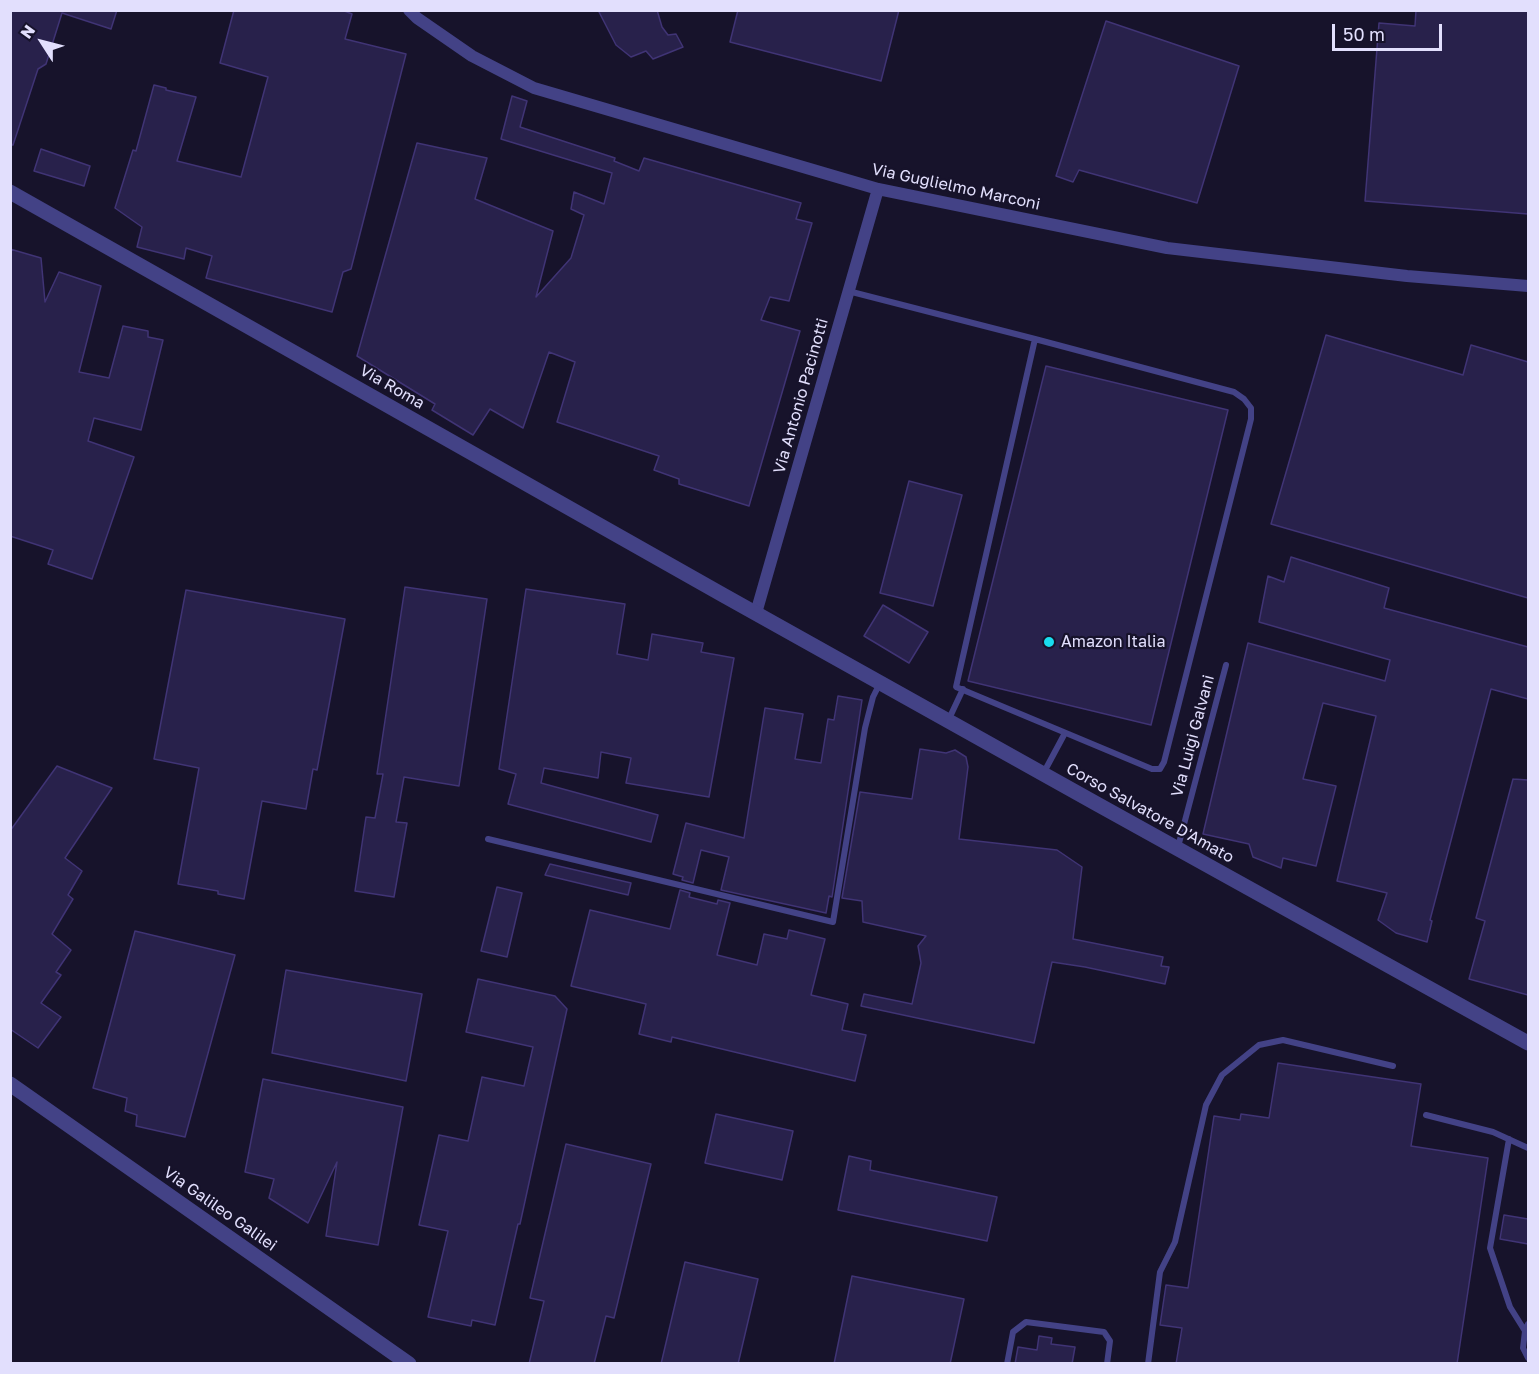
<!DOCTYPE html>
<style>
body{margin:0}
#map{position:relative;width:1539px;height:1374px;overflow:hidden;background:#17132b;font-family:"Golos Text",sans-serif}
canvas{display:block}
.frame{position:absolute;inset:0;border:12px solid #e2dffd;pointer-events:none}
.north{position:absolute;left:12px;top:12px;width:60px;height:60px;-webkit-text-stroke:4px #17132b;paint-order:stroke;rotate:306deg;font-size:16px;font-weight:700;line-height:24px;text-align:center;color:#e2dffd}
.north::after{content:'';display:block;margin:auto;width:21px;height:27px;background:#e2dffd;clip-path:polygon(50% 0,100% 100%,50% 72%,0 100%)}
.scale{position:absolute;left:1332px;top:24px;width:110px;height:27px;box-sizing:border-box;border:3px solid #e2dffd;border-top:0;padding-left:8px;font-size:18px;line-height:21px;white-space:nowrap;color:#e2dffd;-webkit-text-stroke:4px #17132b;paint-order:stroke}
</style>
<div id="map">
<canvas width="1539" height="1374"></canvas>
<div class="frame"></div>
<div class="north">N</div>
<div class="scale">50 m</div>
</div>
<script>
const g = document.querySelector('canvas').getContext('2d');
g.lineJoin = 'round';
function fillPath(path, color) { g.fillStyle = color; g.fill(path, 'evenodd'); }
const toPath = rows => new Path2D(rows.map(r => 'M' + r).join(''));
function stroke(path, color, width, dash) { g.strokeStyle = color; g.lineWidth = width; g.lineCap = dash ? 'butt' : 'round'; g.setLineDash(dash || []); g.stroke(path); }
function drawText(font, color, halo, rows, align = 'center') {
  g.font = font + ' "Golos Text",sans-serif'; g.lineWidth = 4.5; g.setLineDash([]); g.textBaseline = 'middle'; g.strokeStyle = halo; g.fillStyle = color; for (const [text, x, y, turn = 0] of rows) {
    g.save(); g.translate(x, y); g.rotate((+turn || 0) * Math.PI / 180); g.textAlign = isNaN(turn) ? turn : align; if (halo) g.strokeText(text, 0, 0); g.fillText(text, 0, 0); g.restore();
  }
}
const building = toPath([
 [10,10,117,10,111,29,62,13,46,64,38,69,13,145,10,145,10,10],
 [234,10,342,10,352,14,345,39,406,54,351,269,343,272,332,312,206,278,212,256,186,248,184,259,137,247,142,227,115,208,133,150,136,151,154,85,166,88,166,90,196,97,177,161,241,177,268,77,220,63,234,10],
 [598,10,657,10,662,27,668,35,676,34,683,47,653,59,646,51,631,57,616,45,598,10],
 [738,10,899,10,881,81,730,42,738,10],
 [1416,10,1528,10,1528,214,1365,201,1379,23,1415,26,1416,10],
 [1106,21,1239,66,1197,203,1079,170,1073,182,1056,176,1106,21],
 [512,96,527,101,520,127,615,158,614,161,639,171,644,158,801,203,796,219,812,223,789,301,770,297,761,320,800,331,749,506,679,484,679,479,654,470,659,456,557,422,575,362,549,352,523,428,490,409,473,435,432,410,435,404,357,356,417,143,487,158,475,199,553,231,536,297,571,258,584,215,571,209,574,192,604,204,612,173,501,139,512,96],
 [41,149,90,166,84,186,34,171,41,149],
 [10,249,41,258,45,302,59,272,101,286,79,372,109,378,123,326,148,331,148,337,163,340,141,430,94,418,88,441,134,457,92,579,48,564,53,550,10,536,10,249],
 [1326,335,1463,375,1471,345,1528,362,1528,598,1271,524,1326,335],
 [1046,366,1228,410,1151,725,968,681,1046,366],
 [909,481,962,495,933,606,880,593,909,481],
 [1291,557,1389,588,1384,608,1528,647,1528,699,1491,689,1430,920,1432,921,1427,942,1396,933,1378,920,1387,893,1337,881,1376,716,1323,703,1303,779,1336,786,1316,866,1283,858,1281,868,1253,857,1249,844,1203,834,1248,643,1385,681,1390,660,1259,622,1268,576,1284,582,1291,557],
 [405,587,487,599,459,786,404,777,396,822,407,823,394,897,355,891,366,817,375,818,383,774,377,774,405,587],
 [526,589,625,604,617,654,648,660,652,634,703,643,701,652,734,658,709,797,626,783,631,758,601,752,598,778,544,768,541,783,658,815,651,842,508,804,516,774,499,769,526,589],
 [186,590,345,619,317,770,313,769,306,809,262,801,244,899,218,894,218,891,178,884,199,768,154,759,186,590],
 [883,605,928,632,909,663,864,636,883,605],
 [838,696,862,700,832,897,829,896,826,913,721,890,729,857,701,850,693,883,682,880,683,877,673,874,686,823,744,838,765,708,803,714,795,759,821,763,828,719,834,720,838,696],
 [920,749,946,753,955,750,966,757,968,767,959,839,1057,850,1082,867,1073,939,1163,957,1161,966,1169,967,1165,984,1085,967,1052,962,1034,1043,861,1006,864,994,912,1004,921,963,918,946,926,936,863,922,862,901,842,898,860,792,912,799,920,749],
 [57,766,112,788,65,858,82,871,68,895,73,899,52,934,71,950,56,972,61,975,41,1003,61,1017,38,1048,10,1029,10,831,57,766],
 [1513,779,1528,780,1528,995,1469,979,1485,921,1476,918,1513,779],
 [550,864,631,883,628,895,545,875,550,864],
 [497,887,522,893,507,957,481,951,497,887],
 [680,890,690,893,689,897,717,904,718,900,730,903,717,955,757,965,764,934,787,939,789,930,825,939,811,995,848,1004,842,1030,866,1035,855,1081,672,1037,671,1042,639,1034,646,1004,571,986,590,910,670,929,680,890],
 [135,931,235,955,185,1137,136,1126,137,1115,125,1111,127,1098,93,1088,135,931],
 [286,970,422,994,406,1081,272,1053,286,970],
 [478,979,555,996,567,1009,520,1224,518,1224,495,1325,472,1320,471,1326,428,1317,448,1231,419,1225,439,1135,468,1141,482,1077,524,1086,533,1047,466,1032,478,979],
 [1278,1063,1421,1084,1411,1146,1488,1158,1457,1364,1176,1364,1182,1328,1160,1325,1166,1285,1188,1288,1214,1116,1240,1120,1241,1114,1269,1118,1278,1063],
 [263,1079,403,1107,378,1245,326,1236,337,1162,308,1223,269,1198,274,1179,245,1172,263,1079],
 [716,1114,793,1131,782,1180,705,1163,716,1114],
 [566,1144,651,1164,614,1318,606,1316,594,1364,529,1364,544,1301,530,1298,566,1144],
 [849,1156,871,1161,870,1170,997,1197,987,1241,838,1210,849,1156],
 [1504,1215,1528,1219,1528,1244,1500,1239,1504,1215],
 [685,1262,758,1279,738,1364,661,1364,685,1262],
 [852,1276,964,1299,950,1364,834,1364,852,1276],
 [1039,1336,1052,1338,1051,1344,1075,1347,1072,1364,1015,1364,1018,1347,1037,1350,1039,1336]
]);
fillPath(building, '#28214b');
stroke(building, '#403475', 1.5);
stroke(toPath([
 [848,291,1035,339,956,687,1152,769,1160,769,1164,762,1251,419,1251,408,1244,399,1234,392,1035,339],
 [948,721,963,689],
 [1043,774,1065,733],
 [488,839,833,922,865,728,873,697,880,683],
 [1178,847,1226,665],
 [1426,1115,1493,1132,1528,1148],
 [1509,1139,1490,1248,1510,1307,1525,1331],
 [1528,1324,1525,1331,1523,1348,1528,1358],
 [1007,1364,1013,1332,1026,1322,1104,1332,1110,1341,1107,1364],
 [1148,1364,1160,1272,1175,1242,1206,1105,1222,1075,1259,1045,1283,1040,1393,1066]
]), '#434286', 6);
stroke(toPath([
 [409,10,417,18,472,56,534,88,878,189,1167,248,1407,276,1528,286],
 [756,613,878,189]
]), '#434286', 12);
stroke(toPath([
 [10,192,723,595,1097,804,1528,1043],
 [10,1084,409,1364]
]), '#434286', 15);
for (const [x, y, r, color] of [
 [1049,642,6,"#19ddef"]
]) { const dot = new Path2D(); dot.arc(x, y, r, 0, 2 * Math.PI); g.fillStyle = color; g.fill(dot); stroke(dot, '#17132b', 2); }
drawText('16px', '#e2dffd', '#17132b', [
 ["Via Guglielmo Marconi",956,187,12],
 ["Via Roma",392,387,30],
 ["Via Antonio Pacinotti",801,396,-74],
 ["Via Luigi Galvani",1193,736,-75],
 ["Corso Salvatore D'Amato",1150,813,29],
 ["Via Galileo Galilei",220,1209,35]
]);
drawText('16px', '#e2dffd', '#17132b', [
 ["Amazon Italia",1061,642]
], 'left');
</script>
